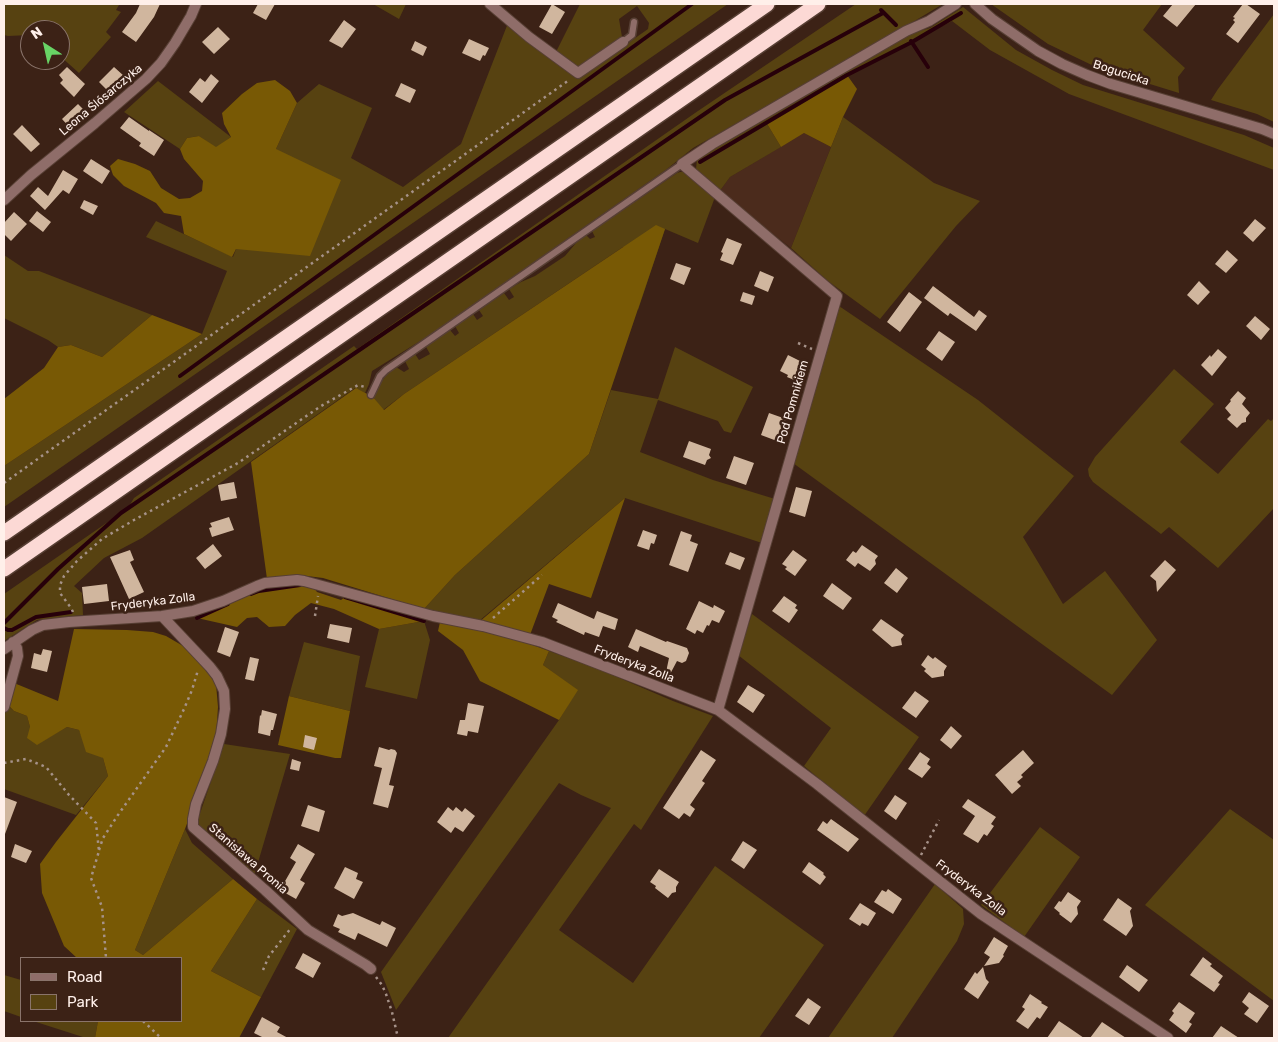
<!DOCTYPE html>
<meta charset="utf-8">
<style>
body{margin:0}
#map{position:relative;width:1278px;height:1042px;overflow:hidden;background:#3c2216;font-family:Rubik,sans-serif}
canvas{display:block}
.frame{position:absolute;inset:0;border:5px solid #fff0ea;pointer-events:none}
.legend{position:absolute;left:20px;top:957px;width:162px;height:65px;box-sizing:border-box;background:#3c2216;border:1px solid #8a746b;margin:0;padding:6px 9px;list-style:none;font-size:15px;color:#fff0ea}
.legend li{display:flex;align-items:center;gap:10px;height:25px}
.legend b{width:25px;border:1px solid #8a746b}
.north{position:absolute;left:20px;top:20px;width:50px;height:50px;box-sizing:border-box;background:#3c2216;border:1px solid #8a746b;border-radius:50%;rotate:325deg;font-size:14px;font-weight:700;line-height:20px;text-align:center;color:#fff0ea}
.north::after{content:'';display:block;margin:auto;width:18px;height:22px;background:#68d465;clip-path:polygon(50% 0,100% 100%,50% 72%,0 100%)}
</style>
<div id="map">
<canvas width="1278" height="1042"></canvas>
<div class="frame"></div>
<ul class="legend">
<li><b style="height:6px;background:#8f6d69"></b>Road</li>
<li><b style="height:14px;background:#574211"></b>Park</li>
</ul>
<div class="north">N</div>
</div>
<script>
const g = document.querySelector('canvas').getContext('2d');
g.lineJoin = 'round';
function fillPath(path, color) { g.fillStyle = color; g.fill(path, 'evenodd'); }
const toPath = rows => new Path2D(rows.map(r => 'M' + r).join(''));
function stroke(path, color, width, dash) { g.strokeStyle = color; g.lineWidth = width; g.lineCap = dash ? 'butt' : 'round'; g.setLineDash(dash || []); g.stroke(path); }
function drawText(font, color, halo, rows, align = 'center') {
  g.font = font + ' Rubik,sans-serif'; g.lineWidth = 5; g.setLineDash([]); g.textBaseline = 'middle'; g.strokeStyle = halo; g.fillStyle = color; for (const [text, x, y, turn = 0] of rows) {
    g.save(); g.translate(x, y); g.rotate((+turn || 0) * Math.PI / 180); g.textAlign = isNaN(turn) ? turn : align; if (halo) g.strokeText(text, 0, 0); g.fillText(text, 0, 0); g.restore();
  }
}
fillPath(toPath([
 [804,133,831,147,791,248,719,192,730,177]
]), '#4b2b1c');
fillPath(toPath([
 [4,4,118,4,119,5,116,10,121,12,106,32,111,37,79,73,60,56,60,30,30,30,30,35,8,36,4,35],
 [373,4,406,4,399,19],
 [580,4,728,4,4,507,4,466,202,334,227,271,146,237,156,221,233,257,276,149,297,103,319,84,372,108,351,158,403,187,461,144,508,23,577,79,648,29,649,23,637,6,619,19,622,37,577,69,556,52],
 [856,4,943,4,876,44,693,148,667,169,544,255,425,338,372,371,369,384,365,393,355,388,142,538,104,558,74,586,82,593,83,615,37,620,4,641,4,594,128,508,134,498,354,346,357,349,695,113],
 [991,4,1162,4,1143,30,1185,68,1178,77,1179,93,1098,68,1048,44],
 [963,7,1016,50,1052,70,1083,85,1244,135,1274,148,1274,170,1069,94,990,50,952,21,847,75,766,122,781,147,730,177,719,192,698,173,696,169,697,159,713,147,909,34,930,28],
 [1274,14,1274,122,1257,114,1211,100,1218,89],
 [158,81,231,137,216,148,199,136,187,138,180,149,124,112],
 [843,117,934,183,980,201,956,226,880,319,828,281,791,248],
 [680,172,683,172,687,174,715,197,698,243,665,229,638,310,623,247,404,394,383,410,373,397,379,384,391,370,396,367,404,372,409,369,405,361,415,354,419,360,430,354,425,345,450,330,455,336,459,333,455,326,473,314,477,320,483,316,479,310,504,293,509,300,514,297,509,289,521,282,535,276,565,256,576,243,586,235,590,239,595,237,592,231,677,173],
 [4,255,28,271,39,271,152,315,102,357,71,345,58,347,48,340,4,318],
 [839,306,978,400,1074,476,1023,537,1063,604,1105,571,1157,640,1112,695,793,463],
 [675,347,753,387,731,433,724,431,718,421,658,400,640,452,713,480,775,499,762,543,625,498,479,621,424,609,455,575,589,454,611,390,658,399],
 [1174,369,1214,404,1180,442,1218,474,1268,419,1271,421,1274,418,1274,508,1218,568,1169,527,1161,534,1093,482,1089,476,1088,469,1095,457],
 [752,614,919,737,864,816,804,766,831,728,738,655],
 [424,621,430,640,417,699,365,687,379,629],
 [304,642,360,656,350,711,289,696],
 [549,651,601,670,673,701,713,716,641,830,634,824,559,930,633,983,715,866,824,945,759,1038,448,1038,611,808,581,795,559,783,396,1010,381,972,559,720,577,690,543,665],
 [7,705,14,711,27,716,30,727,37,744,67,727,79,730,83,740,103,758,108,776,76,815,4,789,4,718],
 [224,744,290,754,254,876,203,837,197,822],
 [1230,809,1274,840,1274,1001,1145,905],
 [1040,827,1080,857,1024,937,981,905],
 [185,829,192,843,233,879,143,955,135,950],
 [935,884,963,909,964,924,957,941,892,1038,828,1038],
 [257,899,297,929,261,997,211,971],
 [4,975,21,980,21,1017,4,1011],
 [33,1021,98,1021,95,1038,86,1038]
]), '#574211');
fillPath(toPath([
 [847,75,857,89,843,117,831,147,804,133,781,147,766,122],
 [275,80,290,91,297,103,276,149,341,180,310,256,236,249,232,257,184,234,181,216,164,213,156,203,124,186,113,175,110,166,118,159,135,164,150,171,161,188,179,199,190,198,202,191,203,181,184,159,180,149,187,138,199,136,216,147,231,137,224,124,222,113,242,94,257,83],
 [656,225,665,229,589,454,455,575,424,609,323,578,299,575,267,579,251,462,356,388,373,397,384,410,404,394],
 [152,315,202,334,4,466,4,399,44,368,58,347,71,345,102,357],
 [625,498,591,598,549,584,527,643,549,651,543,665,578,690,559,720,480,681,463,650,438,631,440,622,472,628],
 [302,584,314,588,317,592,341,600,345,597,424,621,379,629,334,609,311,603,295,615,285,626,269,627,257,617,247,618,237,627,197,618,259,591],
 [74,629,127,630,153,632,166,636,190,650,207,670,216,684,218,707,216,738,210,761,185,829,135,950,143,955,233,879,257,899,211,971,261,997,239,1038,95,1038,98,1021,181,1021,181,958,77,958,64,946,42,893,40,864,56,842,108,776,103,758,86,752,79,730,67,727,37,745,27,738,30,727,27,716,14,711,8,705,14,683,58,701],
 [289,696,350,711,341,758,335,758,278,745]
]), '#785905');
stroke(toPath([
 [881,10,896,25],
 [911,41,928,67],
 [700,162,847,75,912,42,961,13],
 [180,376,692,4],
 [251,594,259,591,300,585],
 [345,597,424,621],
 [197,618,228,604],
 [4,623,58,569,121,513,725,100,883,13],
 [4,628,8,630,12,630,36,617,71,612]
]), '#27000a', 4);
fillPath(toPath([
 [140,4,160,4,154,17,136,42,122,32,136,13],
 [258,4,275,4,266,20,253,13],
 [552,4,565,12,552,34,539,27],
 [1173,4,1196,4,1177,27,1163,16],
 [1243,4,1246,4,1260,14,1238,43,1226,34,1235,22,1233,20,1235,18,1233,17],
 [344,20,356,29,342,48,329,41],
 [218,27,230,39,214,54,202,42],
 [469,39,489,48,485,56,483,55,480,61,462,53],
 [415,41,427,47,423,56,411,50],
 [67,67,85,84,74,97,60,83,63,80,59,75],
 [114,67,124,76,109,92,99,82],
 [211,74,219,81,202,103,189,92,200,78,205,82],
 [401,83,416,90,410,103,395,96],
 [78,104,88,114,71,129,62,119],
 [129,117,149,131,149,130,164,140,154,156,139,146,141,143,120,128],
 [22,125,40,144,31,152,13,134],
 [91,159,110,171,102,184,83,171],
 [63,170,78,179,69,194,63,190,45,210,30,196,38,187,48,196],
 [84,200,98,206,93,215,80,208],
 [37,211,51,222,43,232,29,221],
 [14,212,27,224,11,241,4,234,4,223],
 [1255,219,1266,228,1253,242,1243,233],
 [727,238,742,244,733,265,720,260,723,253,721,252],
 [1227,250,1238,260,1226,273,1215,264],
 [676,263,691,268,684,285,670,279],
 [760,271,774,277,768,292,754,286],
 [1199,281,1210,292,1198,305,1187,295],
 [933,286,974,317,979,310,987,316,976,331,950,313,948,316,924,298],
 [743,292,755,296,752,305,740,301],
 [909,292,922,302,900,332,887,322],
 [1255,316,1270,329,1261,340,1246,326],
 [939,331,955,342,942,361,926,349],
 [1218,349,1227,357,1212,376,1201,365,1210,355,1211,357],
 [788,355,800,361,799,363,806,366,799,382,787,377,788,375,780,371],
 [1238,391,1246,398,1242,404,1250,413,1246,418,1246,422,1242,423,1237,428,1227,419,1231,415,1225,408,1231,401,1230,400],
 [769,413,786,419,784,425,785,430,784,433,778,437,777,441,761,435],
 [689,441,711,449,709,455,711,458,707,460,705,465,683,457],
 [734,456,754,463,746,485,726,478],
 [234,482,237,498,221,501,218,485],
 [796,487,812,491,805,517,789,512],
 [229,517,234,530,212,537,209,528,212,527,210,523],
 [643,530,657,535,654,544,651,543,649,550,637,546],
 [681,531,692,535,690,541,698,544,688,572,669,565],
 [213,544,222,556,205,569,196,558],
 [862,545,878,556,875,560,876,564,870,571,858,563,855,567,846,560,853,551,856,553],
 [130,550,134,560,130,562,144,592,129,599,110,557],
 [793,550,807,560,795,576,785,569,787,567,782,564],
 [730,552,745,558,740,570,725,564],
 [1165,560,1176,570,1157,592,1156,581,1150,576],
 [896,568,908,578,897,593,884,583],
 [832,583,852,598,843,610,823,596],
 [107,584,109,601,84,604,82,587],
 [784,596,797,605,795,608,798,610,789,623,772,611],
 [699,601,713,608,714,605,725,611,719,623,712,620,709,626,707,625,703,633,697,630,695,634,686,629],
 [558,603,594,619,597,611,618,619,615,630,603,626,599,637,585,632,584,635,556,622,558,620,552,617],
 [881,619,904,635,901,639,902,645,892,647,872,630],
 [330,624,352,628,349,643,327,638],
 [225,627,239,632,230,657,217,652],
 [636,629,666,642,667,641,687,648,689,653,686,661,682,663,677,661,668,678,665,677,669,658,640,646,638,652,628,647],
 [43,649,52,651,47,672,31,668,34,653,41,655],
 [928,655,933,659,935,657,947,666,944,671,944,676,932,678,924,671,926,669,921,665],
 [250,657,259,659,254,681,245,679],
 [748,685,765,695,753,713,737,702],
 [915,691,929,701,916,718,902,708],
 [468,703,484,706,478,733,468,731,467,736,457,734,460,720,465,720],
 [262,710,277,714,273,730,271,730,270,736,258,733,260,715,261,716],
 [951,726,962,736,951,749,940,740],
 [305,735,317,738,314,750,303,747],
 [379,747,389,750,391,749,395,750,397,753,389,785,394,786,388,808,373,804,382,768,374,766],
 [701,750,716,760,702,781,705,783,690,805,695,809,690,817,684,813,679,819,663,808],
 [1023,750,1034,763,1021,775,1023,777,1017,782,1021,786,1012,794,995,775],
 [920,752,930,759,927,764,931,767,922,778,908,769],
 [292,759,301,762,299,771,290,769],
 [895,795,907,803,896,820,884,811],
 [4,797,17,802,5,834,4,834],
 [968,799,996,817,991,824,994,826,987,836,984,834,978,843,963,834,975,816,962,807],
 [308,805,325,811,319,832,301,826],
 [448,807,453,811,456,807,462,812,465,808,475,816,463,832,455,827,451,833,437,822],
 [831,819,859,839,848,852,817,830,823,821,827,824],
 [743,841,757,850,744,869,731,860],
 [15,844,32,851,26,863,11,857],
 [298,844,315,854,300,880,305,883,296,899,280,890,296,862,290,858],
 [809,862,824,873,823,874,826,877,820,885,802,872],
 [345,867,358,873,356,879,363,882,354,899,334,888],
 [659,869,679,882,676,887,676,892,672,893,668,898,655,888,656,886,650,882],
 [888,889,902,899,893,914,874,902,882,890,886,892],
 [1068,892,1081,901,1077,907,1078,914,1071,923,1059,914,1060,913,1054,908,1059,901,1061,902],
 [1118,898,1132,908,1130,911,1133,926,1126,936,1103,920],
 [860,903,876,913,868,926,862,923,860,926,849,919],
 [353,913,380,925,382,921,396,928,387,947,358,933,355,940,338,932,340,929,333,926,338,914,342,916],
 [994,937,1008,946,1003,955,1004,956,999,963,984,966,990,957,984,953],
 [303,953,321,963,313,978,295,968],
 [1203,957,1212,964,1210,966,1223,976,1218,983,1220,984,1214,992,1190,975],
 [1127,965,1148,980,1139,992,1119,977],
 [983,967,986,979,989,982,978,999,964,989,975,972,977,974],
 [1249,992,1269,1006,1257,1023,1244,1014,1249,1008,1242,1002],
 [1030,994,1042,1002,1041,1003,1048,1007,1040,1019,1037,1017,1028,1029,1016,1021,1025,1009,1022,1007],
 [808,998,821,1007,809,1025,795,1016],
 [1179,1002,1195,1013,1189,1022,1192,1024,1186,1033,1169,1020,1174,1013,1172,1011],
 [262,1017,280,1027,277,1032,288,1038,264,1038,254,1033],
 [1059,1021,1068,1027,1084,1038,1047,1038],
 [1102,1022,1126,1038,1090,1038],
 [1221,1026,1239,1038,1212,1038]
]), '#d0b69e');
const lane = toPath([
 [623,42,632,35,634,22],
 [371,395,380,376,386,370,682,164]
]);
const street = toPath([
 [490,4,529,37,578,73,623,42],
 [975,4,992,19,1038,51,1062,64,1087,75,1111,84,1185,106,1262,129,1274,134],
 [4,200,31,175,95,123,146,79,161,63,175,43,191,16,196,4],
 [162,616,210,667,217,676,224,691,225,709,221,734,213,761,196,804,193,819,193,827,265,890,308,930,366,965,371,969],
 [4,649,32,630,43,625,69,622,162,616,193,611,223,601,257,586,265,583,297,580,304,581,433,616,483,626,542,642,718,710,817,784,981,914,1168,1038],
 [4,707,18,656,17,648,13,642],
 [718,710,837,296,682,164,712,144,906,31,929,21,956,4]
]);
const highway = toPath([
 [4,533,767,4],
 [4,569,818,4]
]);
stroke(lane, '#573f34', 9);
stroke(street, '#573f34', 12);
stroke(highway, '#573f34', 18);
stroke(toPath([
 [798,343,812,349],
 [4,483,569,80],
 [73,612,71,608,60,593,60,585,64,576,77,561,102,539,134,520,238,463,321,406,344,393,358,385,365,387],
 [315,616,318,596],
 [493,618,542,575],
 [4,763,26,759,46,767,69,795,96,823,99,851,91,878,102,907,106,958],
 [99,850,103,838,118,815,166,747,184,709,192,690,198,670],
 [921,855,939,820],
 [263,970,269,956,291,928],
 [376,977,382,985,386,994,392,1012,398,1038],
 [143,1021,161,1038]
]), '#a69289', 2.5, [2.5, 4]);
stroke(lane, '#8f6d69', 6);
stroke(street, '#8f6d69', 10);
stroke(highway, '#fcd9d5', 15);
drawText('12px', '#fff0ea', '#3c2216', [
 ["Bogucicka",1121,73,18],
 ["Leona Ślósarczyka",101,100,-40],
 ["Pod Pomnikiem",793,402,-74],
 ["Fryderyka Zolla",153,602,-7],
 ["Fryderyka Zolla",634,664,21],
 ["Stanisława Pronia",248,859,41],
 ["Fryderyka Zolla",971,888,37]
]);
</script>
